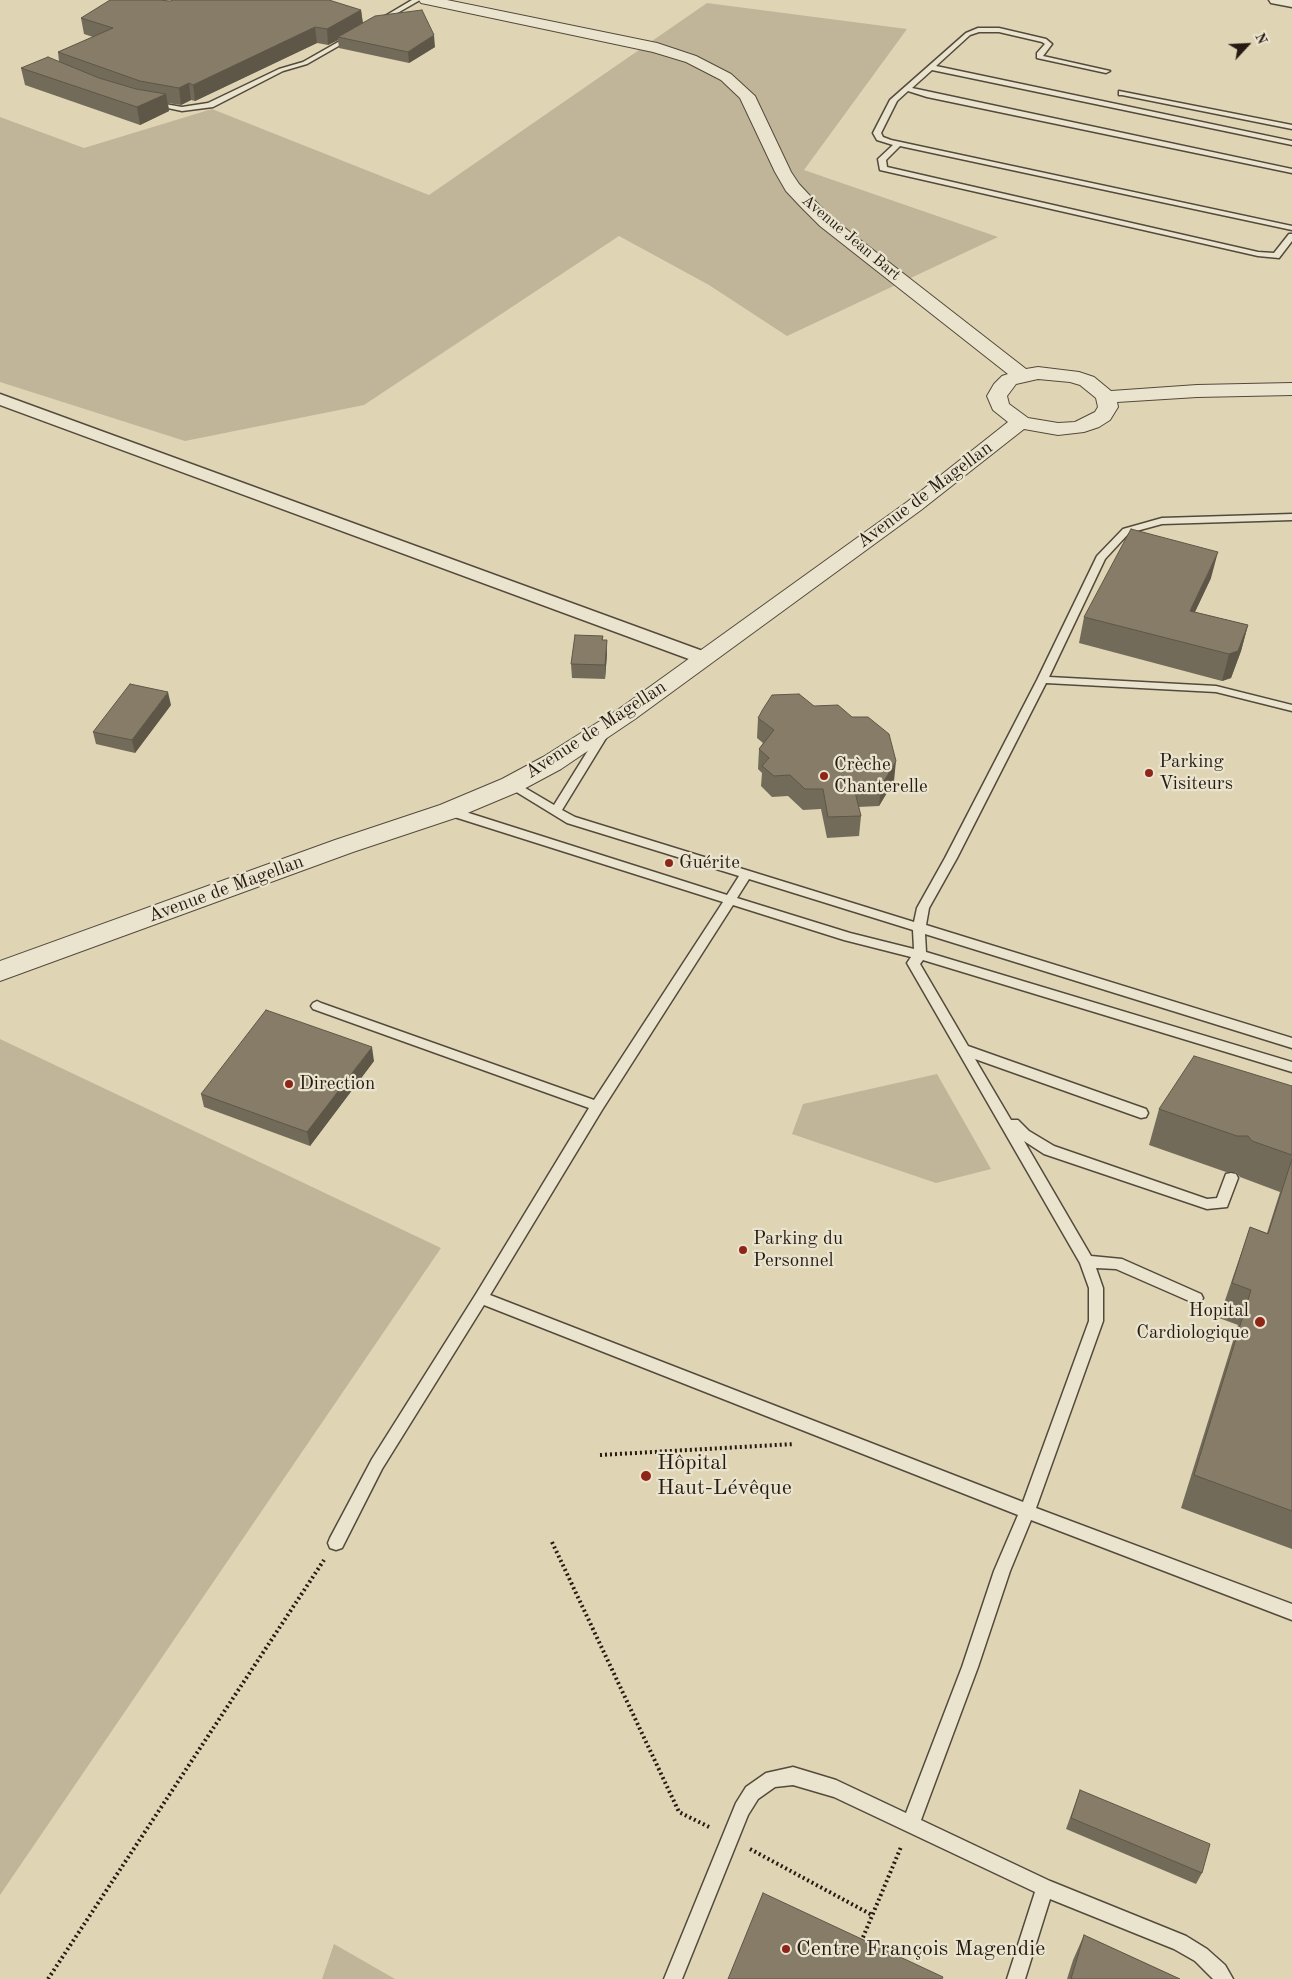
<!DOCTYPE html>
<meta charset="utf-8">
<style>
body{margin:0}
#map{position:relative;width:1292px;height:1979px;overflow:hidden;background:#dfd5b5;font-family:"Old Standard TT",serif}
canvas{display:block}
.north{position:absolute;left:1222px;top:20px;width:50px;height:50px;-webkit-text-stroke:4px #eae4cf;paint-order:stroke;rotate:65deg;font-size:14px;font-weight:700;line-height:20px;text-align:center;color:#261b13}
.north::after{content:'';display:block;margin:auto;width:18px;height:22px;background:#261b13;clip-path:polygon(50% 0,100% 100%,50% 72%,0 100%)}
</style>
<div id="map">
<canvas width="1292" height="1979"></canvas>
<div class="north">N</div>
</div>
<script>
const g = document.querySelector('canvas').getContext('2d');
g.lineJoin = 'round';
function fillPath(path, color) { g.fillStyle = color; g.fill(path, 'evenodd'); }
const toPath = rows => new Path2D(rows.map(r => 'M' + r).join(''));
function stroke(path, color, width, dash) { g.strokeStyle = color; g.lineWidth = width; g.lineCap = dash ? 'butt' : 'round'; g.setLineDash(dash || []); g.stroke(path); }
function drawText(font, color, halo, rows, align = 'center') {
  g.font = font + ' "Old Standard TT",serif'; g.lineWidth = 4.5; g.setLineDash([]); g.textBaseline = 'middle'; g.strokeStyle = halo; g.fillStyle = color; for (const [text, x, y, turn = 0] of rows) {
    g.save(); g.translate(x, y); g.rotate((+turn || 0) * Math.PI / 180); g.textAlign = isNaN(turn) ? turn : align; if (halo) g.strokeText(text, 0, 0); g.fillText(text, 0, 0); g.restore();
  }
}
fillPath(toPath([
 [707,3,907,29,804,170,998,237,787,336,709,285,619,236,364,405,185,441,0,382,0,117,84,148,212,109,429,195],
 [0,1039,441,1248,0,1895],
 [937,1074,991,1169,936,1183,792,1134,803,1104],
 [334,1944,395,1979,322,1979]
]), '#c0b599');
const service = toPath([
 [412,0,420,0,380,23,375,22,412,0],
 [978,28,999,28,1046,39,1052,44,1043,56,1110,71,1106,73,1037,58,1037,53,1045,44,1042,42,999,32,979,32,970,35,936,66,1292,141,1292,145,932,70,912,88,1292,169,1292,173,927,97,908,91,897,101,881,133,883,137,891,140,1292,226,1292,230,900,146,886,160,887,167,1258,252,1274,253,1289,234,1292,234,1292,241,1279,258,1258,256,880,170,878,159,893,145,877,140,873,133,890,100,966,33,978,28],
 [354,33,357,35,356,36,307,64,283,71,213,107,182,111,149,104,153,102,182,107,208,103,279,69,303,62,354,33],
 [1119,91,1292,125,1292,129,1122,95,1119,95,1119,91],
 [1292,514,1292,520,1162,524,1129,533,1105,559,1049,677,1216,686,1292,705,1292,711,1216,692,1046,683,957,858,929,908,926,925,1292,1038,1292,1048,925,934,926,952,1292,1062,1292,1072,923,960,920,964,968,1046,1146,1109,1148,1113,1146,1117,1141,1118,975,1059,1011,1120,1018,1120,1029,1131,1054,1146,1207,1199,1217,1198,1226,1174,1231,1173,1236,1174,1238,1178,1227,1207,1207,1209,1044,1154,1024,1141,1091,1256,1122,1259,1201,1294,1203,1298,1201,1302,1196,1304,1116,1269,1096,1268,1103,1288,1103,1321,1036,1508,1292,1604,1292,1620,1031,1520,1010,1571,978,1667,921,1820,1050,1881,1186,1936,1207,1949,1225,1965,1233,1979,1213,1979,1195,1961,1174,1949,1050,1899,1025,1979,1007,1979,1035,1892,834,1797,793,1785,775,1787,758,1799,748,1815,682,1979,664,1979,736,1803,746,1787,766,1773,793,1767,836,1780,906,1813,962,1667,994,1571,1018,1515,484,1305,382,1469,342,1548,336,1550,330,1548,328,1543,330,1538,372,1459,476,1294,589,1108,313,1009,311,1006,313,1003,317,1001,321,1003,594,1100,723,902,445,814,443,811,445,808,453,808,727,895,739,876,567,823,505,785,511,781,515,782,554,805,602,728,606,727,611,730,562,810,575,817,914,922,917,908,945,858,1037,680,1097,556,1123,529,1162,518,1292,514],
 [749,879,913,930,914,949,850,933,737,898,749,879],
 [733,905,844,940,911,957,907,963,1080,1263,1089,1288,1089,1321,1023,1502,490,1295,602,1110,733,905]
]);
const minor = toPath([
 [1269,0,1292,0,1292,7,1271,3,1269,0],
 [0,394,711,654,715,658,711,662,704,664,697,662,0,405,0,394]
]);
const tertiary = toPath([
 [419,0,447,0,657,43,696,56,731,74,755,96,791,172,799,184,813,199,832,218,1026,369,1038,367,1079,372,1094,377,1111,391,1197,385,1292,383,1292,395,1197,397,1117,402,1118,407,1110,420,1099,427,1084,432,1058,435,1024,429,921,510,635,719,561,769,520,791,458,817,353,852,0,981,0,961,335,840,440,805,502,779,543,757,619,709,907,502,1008,422,993,410,987,396,994,384,1002,376,1008,374,820,226,801,207,786,191,775,172,740,98,721,80,686,62,653,52,426,4,421,3,419,0],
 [1038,379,1070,382,1080,385,1096,398,1098,407,1095,412,1075,422,1058,423,1028,418,1009,404,1007,396,1016,384,1038,379]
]);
stroke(service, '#544a3c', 3);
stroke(minor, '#544a3c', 3);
stroke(tertiary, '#544a3c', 2);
stroke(toPath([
 [600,1455,794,1444],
 [552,1542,679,1812,709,1827],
 [750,1849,872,1915],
 [861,1942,901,1847],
 [48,1979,324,1560]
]), '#261b13', 4, [2, 3]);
fillPath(service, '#eae4cf');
fillPath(minor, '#eae4cf');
fillPath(tertiary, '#eae4cf');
fillPath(toPath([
 [170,1,361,10,363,23,435,47,409,63,339,48,338,40,328,45,317,43,195,101,191,100,181,105,168,103,169,111,140,125,25,85,21,68,59,62,58,52,93,37,84,34,81,18],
 [1211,578,1195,612,1248,625,1241,651,1231,678,1222,681,1079,643,1084,617],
 [603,636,603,640,607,654,605,679,572,678,571,664],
 [171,705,135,753,96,744,93,732],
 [758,718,894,781,879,806,858,807,861,816,859,836,827,838,821,809,803,810,788,796,772,797,761,786,762,773,758,769,759,749,763,743,757,738],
 [374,1061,310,1146,204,1107,201,1094],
 [1292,1086,1292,1549,1181,1508,1238,1325,1219,1318,1250,1227,1267,1233,1280,1192,1240,1177,1236,1172,1226,1172,1149,1145,1159,1109],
 [1080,1790,1202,1873,1196,1884,1066,1829],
 [1084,1935,1180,1979,1067,1979,1073,1960]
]), '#736b59');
fillPath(toPath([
 [361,10,363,26,338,37,338,40,328,45,327,29],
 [315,27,317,43,195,101,193,85],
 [434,35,435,47,409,63,408,52],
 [189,83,191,100,181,105,179,88],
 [166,94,169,111,140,125,137,107],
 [1218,552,1211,578,1183,637,1190,611],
 [1248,625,1241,651,1231,678,1222,681,1229,654],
 [607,640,607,654,605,679,605,665],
 [168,692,171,705,135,753,132,740],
 [896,761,894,781,879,806,881,786],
 [372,1047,374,1061,310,1146,307,1132]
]), '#5e5748');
const building = toPath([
 [110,0,159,0,170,1,174,0,329,0,361,10,327,29,315,27,193,85,189,83,179,88,140,81,58,52,113,28,81,18,110,0],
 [422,10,434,35,408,52,338,37,375,16,422,10],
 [48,57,99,78,136,89,166,94,137,107,21,68,48,57],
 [1131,529,1218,552,1190,611,1248,625,1238,651,1229,654,1084,617,1131,529],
 [575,635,603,636,602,640,607,640,605,665,571,664,575,635],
 [130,684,168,692,132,740,93,732,130,684],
 [799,694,814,706,838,705,852,717,868,717,889,734,896,761,881,786,854,788,861,816,828,817,823,789,805,789,790,775,774,776,762,766,769,758,759,749,774,730,758,718,763,709,772,695,799,694],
 [266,1010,372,1047,307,1132,201,1094,266,1010],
 [1194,1056,1292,1086,1292,1155,1252,1141,1248,1136,1237,1136,1159,1109,1194,1056],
 [1292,1159,1292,1511,1194,1475,1251,1290,1232,1283,1250,1227,1268,1234,1292,1159],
 [1080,1790,1210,1844,1202,1873,1071,1818,1080,1790],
 [763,1893,943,1977,942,1979,728,1979,763,1893],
 [1084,1935,1180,1979,1071,1979,1084,1935]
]);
fillPath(building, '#867c67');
stroke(building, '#5e5748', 1);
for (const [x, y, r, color] of [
 [1149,773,5,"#8f2418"],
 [824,776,5,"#8f2418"],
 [669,863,5,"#8f2418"],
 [289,1084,5,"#8f2418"],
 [743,1250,5,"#8f2418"],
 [1260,1322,6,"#8f2418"],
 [646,1476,6,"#8f2418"],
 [786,1949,5,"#8f2418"]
]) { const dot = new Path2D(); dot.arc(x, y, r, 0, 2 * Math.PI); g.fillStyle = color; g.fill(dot); stroke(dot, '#eae4cf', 2); }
drawText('16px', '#261b13', '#eae4cf', [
 ["Avenue Jean Bart",851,238,40]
]);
drawText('19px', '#261b13', '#eae4cf', [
 ["Avenue de Magellan",925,495,-37],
 ["Avenue de Magellan",596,730,-33],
 ["Avenue de Magellan",226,889,-20]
]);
drawText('19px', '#261b13', '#eae4cf', [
 ["Parking",1159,762],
 ["Visiteurs",1159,784],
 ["Crèche",834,765],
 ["Chanterelle",834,787],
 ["Guérite",679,863],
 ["Direction",299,1084],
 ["Parking du",753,1239],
 ["Personnel",753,1261],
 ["Hopital",1249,1311,"right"],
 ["Cardiologique",1249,1333,"right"]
], 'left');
drawText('22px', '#261b13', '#eae4cf', [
 ["Hôpital",657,1463],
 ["Haut-Lévêque",657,1488],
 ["Centre François Magendie",796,1949]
], 'left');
</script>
